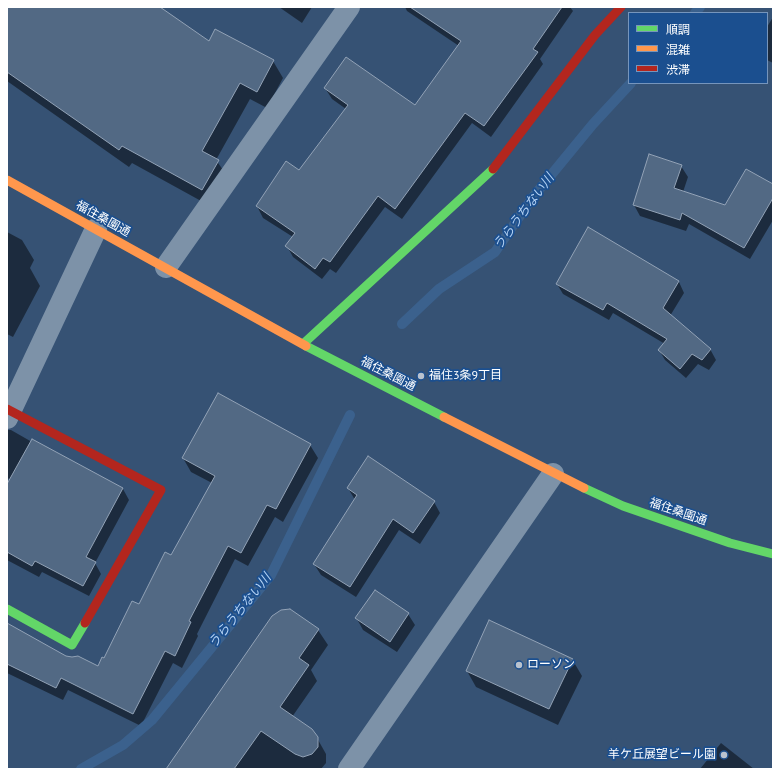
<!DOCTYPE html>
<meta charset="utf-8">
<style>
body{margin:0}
#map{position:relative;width:780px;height:776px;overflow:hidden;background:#365274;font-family:"PT Sans","Noto Sans JP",sans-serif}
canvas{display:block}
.frame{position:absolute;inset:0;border:8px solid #fff;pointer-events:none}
.legend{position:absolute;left:628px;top:12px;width:140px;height:72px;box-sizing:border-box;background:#1b4f8f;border:1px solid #7695bc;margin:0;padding:5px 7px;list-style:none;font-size:12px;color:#fff}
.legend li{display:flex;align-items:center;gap:8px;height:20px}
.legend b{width:20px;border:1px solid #7695bc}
</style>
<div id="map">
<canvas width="780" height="776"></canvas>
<div class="frame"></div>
<ul class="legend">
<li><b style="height:5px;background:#63d668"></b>順調</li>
<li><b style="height:5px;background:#ff974d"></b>混雑</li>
<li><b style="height:5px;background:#b3261e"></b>渋滞</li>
</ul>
</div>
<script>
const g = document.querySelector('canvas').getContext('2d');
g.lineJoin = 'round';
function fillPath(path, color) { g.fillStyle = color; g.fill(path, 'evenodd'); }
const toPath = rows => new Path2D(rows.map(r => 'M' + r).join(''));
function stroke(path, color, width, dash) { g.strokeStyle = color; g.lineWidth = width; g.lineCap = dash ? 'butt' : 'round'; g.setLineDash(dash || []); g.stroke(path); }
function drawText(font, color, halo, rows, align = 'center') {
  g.font = font + ' "PT Sans","Noto Sans JP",sans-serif'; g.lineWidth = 3.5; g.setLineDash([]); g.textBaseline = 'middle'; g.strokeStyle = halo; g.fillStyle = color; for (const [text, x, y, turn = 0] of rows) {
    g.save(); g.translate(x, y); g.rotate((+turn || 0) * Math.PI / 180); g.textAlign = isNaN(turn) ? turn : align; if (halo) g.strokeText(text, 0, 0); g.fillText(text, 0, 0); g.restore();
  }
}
fillPath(toPath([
 [7,7,158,7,209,43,273,61,283,78,267,108,250,99,216,160,228,177,212,207,132,163,129,167,7,81],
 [279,7,312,7,302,23],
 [405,7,570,7,573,11,540,59,543,64,491,137,472,123,402,219,385,207,336,273,330,269,322,279,293,257,287,246,293,237,263,218,257,206,299,171,346,109,332,99,325,88,415,106,459,46,407,11],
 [773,17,773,63,767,60,767,27],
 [681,166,688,177,683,192,725,206,773,185,773,220,750,259,689,224,686,231,640,216,634,205],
 [588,228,679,282,684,293,670,316,710,349,716,360,709,370,698,364,686,378,665,360,659,350,665,344,613,313,609,320,563,294,557,284],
 [7,232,22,240,34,260,30,268,40,286,13,337,7,334],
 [7,430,11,430,32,442,33,440,123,489,129,500,95,563,101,574,89,596,42,572,39,577,7,560,7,493,14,481,7,478],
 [310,445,318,458,283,522,275,517,248,566,235,559,197,634,198,636,182,668,173,663,141,726,68,690,63,700,7,673,7,624,66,657,98,668,172,557,212,483,191,472,183,458],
 [348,488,434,502,440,513,420,544,399,530,356,597,321,575,314,564,355,500],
 [408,614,415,625,397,652,363,630,357,619],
 [318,630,328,645,311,670,317,681,292,717,317,738,326,754,326,763,321,769,167,769],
 [572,659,582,676,558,725,476,687,467,671],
 [721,743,754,769,700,769]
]), '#0007');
stroke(toPath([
 [695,13,700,7],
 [402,324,439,289,495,252,533,197,593,124,631,83],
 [81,769,123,745,152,720,271,575,350,415]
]), '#3b618d', 10);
const building = toPath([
 [7,7,160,7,209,41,215,29,274,60,257,92,240,83,202,151,219,160,202,190,122,146,119,150,7,72,7,7],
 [410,7,562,7,533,49,538,52,484,126,465,113,395,209,378,196,330,262,323,258,315,269,285,246,295,233,256,206,286,161,299,170,348,105,324,88,346,57,415,105,461,41,410,7],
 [649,154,682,165,674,188,725,205,746,169,773,184,773,198,744,248,682,213,680,220,633,205,649,154],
 [588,227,679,281,663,308,711,349,702,360,692,354,680,369,658,350,667,339,607,303,603,310,556,284,588,227],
 [218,393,311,444,276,509,267,505,241,553,228,546,189,621,191,622,175,656,165,651,133,714,61,678,56,688,7,664,7,623,66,656,72,657,78,656,98,666,102,657,104,658,132,601,139,604,165,552,171,555,215,476,182,458,218,393],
 [32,439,123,488,86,557,96,562,83,586,35,561,32,566,7,552,7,484,32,439],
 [368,456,435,501,413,533,393,519,350,587,313,564,357,495,347,488,368,456],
 [375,590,409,613,390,642,355,618,375,590],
 [290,609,319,629,299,658,309,665,280,707,312,729,318,737,318,747,312,754,303,757,295,754,261,731,234,769,166,769,272,616,281,610,290,609],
 [489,620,573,659,549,709,466,671,489,620]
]);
fillPath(building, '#526984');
stroke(building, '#92a2b6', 1);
stroke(toPath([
 [166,267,349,7],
 [7,418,96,229],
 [349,769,553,474]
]), '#7d92a8', 22);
stroke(toPath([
 [303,344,493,169],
 [306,346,444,417],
 [584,488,623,506,730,543,773,554],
 [7,609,72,645,85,623]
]), '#63d668', 9);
stroke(toPath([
 [7,180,306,346],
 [444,417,584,488]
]), '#ff974d', 9);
stroke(toPath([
 [493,169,595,35,621,7],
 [7,409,161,490,85,623]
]), '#b3261e', 9);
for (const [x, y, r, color] of [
 [421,376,4,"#b9c2ce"],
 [519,665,4,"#b9c2ce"],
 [724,755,4,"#b9c2ce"]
]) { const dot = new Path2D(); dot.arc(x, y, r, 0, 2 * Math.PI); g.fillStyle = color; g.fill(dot); stroke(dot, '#1b4f8f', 1.5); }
drawText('12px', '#fff', '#1b4f8f', [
 ["福住桑園通",103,219,29],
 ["福住桑園通",388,374,27],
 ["福住桑園通",678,512,19]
]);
drawText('12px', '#fff', '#1b4f8f', [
 ["福住3条9丁目",429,376],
 ["ローソン",527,665],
 ["羊ケ丘展望ビール園",716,755,"right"]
], 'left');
drawText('italic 13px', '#b5d3f5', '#1b4f8f', [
 ["うらうちない川",524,212,-53],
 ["うらうちない川",240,611,-51]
]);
</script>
